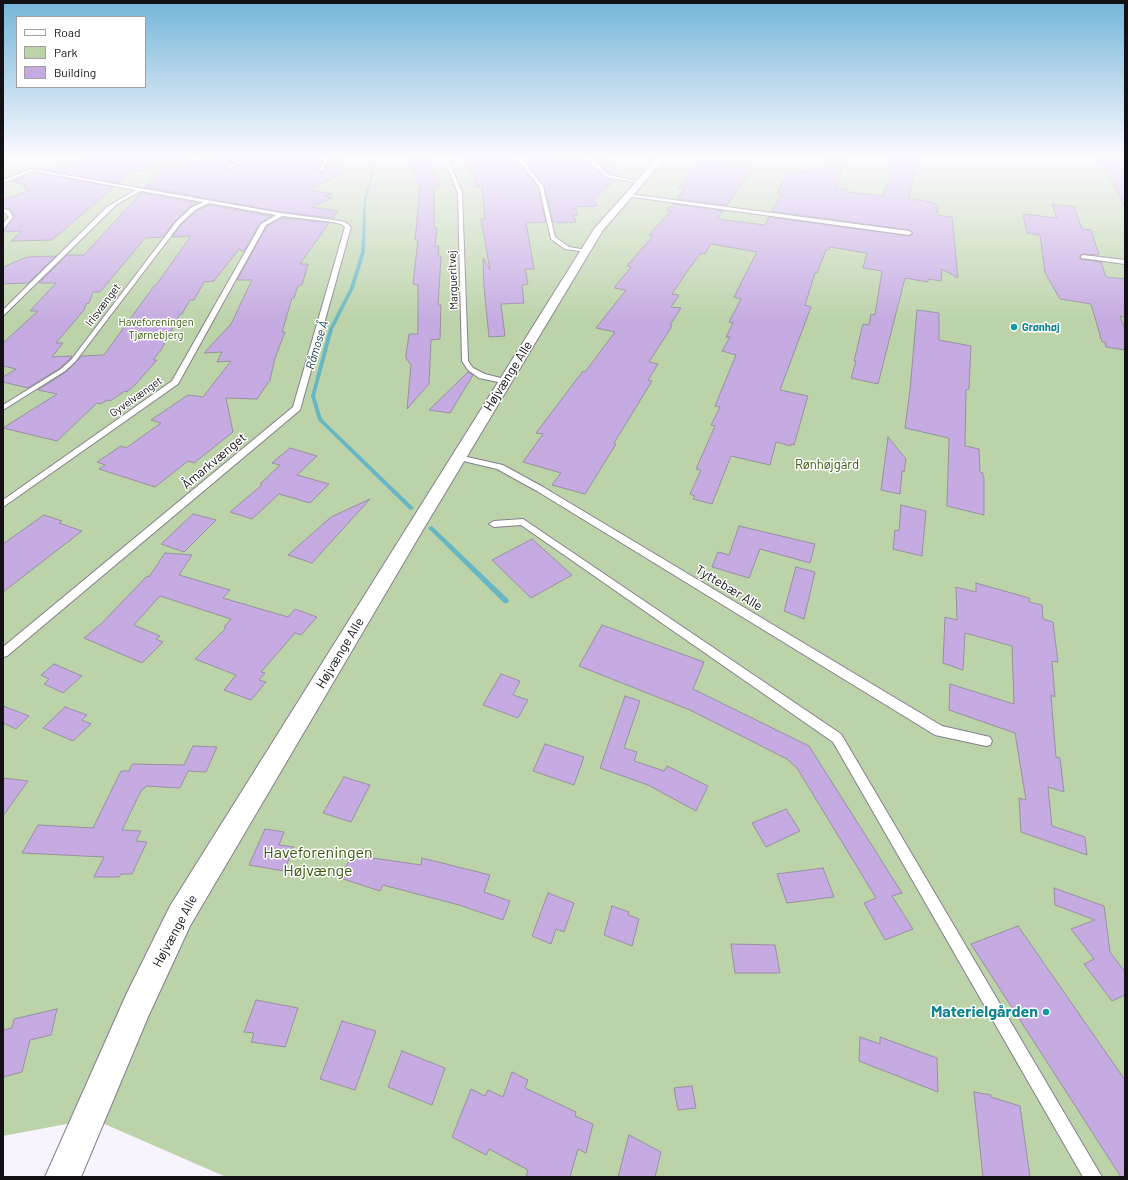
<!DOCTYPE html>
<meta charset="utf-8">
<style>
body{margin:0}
#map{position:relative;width:1128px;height:1180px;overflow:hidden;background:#f8f4fe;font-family:Barlow,sans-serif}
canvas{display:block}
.frame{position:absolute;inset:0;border:4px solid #131016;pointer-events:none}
.legend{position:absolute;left:16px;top:16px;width:130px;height:72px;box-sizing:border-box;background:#fff;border:1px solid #a19fa2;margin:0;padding:5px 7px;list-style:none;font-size:12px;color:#131016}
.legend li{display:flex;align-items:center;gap:8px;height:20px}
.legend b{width:20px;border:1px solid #a19fa2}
</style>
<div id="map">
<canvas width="1128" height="1180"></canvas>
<div class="frame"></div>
<ul class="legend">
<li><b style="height:5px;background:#fff"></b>Road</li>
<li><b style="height:11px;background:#bcd3aa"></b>Park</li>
<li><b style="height:11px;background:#c5abe1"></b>Building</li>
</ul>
</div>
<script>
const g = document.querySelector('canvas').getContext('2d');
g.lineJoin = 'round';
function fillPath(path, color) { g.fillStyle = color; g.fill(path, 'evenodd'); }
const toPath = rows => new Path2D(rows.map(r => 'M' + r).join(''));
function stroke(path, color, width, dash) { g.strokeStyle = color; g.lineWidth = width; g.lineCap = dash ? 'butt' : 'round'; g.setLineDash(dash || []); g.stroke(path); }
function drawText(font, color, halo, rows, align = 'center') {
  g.font = font + ' Barlow,sans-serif'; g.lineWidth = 3; g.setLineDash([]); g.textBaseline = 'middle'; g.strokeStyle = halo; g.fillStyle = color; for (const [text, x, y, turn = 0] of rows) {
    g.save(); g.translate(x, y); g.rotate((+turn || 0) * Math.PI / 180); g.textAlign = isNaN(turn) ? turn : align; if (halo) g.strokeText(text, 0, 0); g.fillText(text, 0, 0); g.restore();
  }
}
fillPath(toPath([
 [3,156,1125,156,1125,1177,226,1177,93,1119,3,1136]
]), '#bcd3aa');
fillPath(toPath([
 [376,156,378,156,373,171,373,176,366,199,365,252,354,288,333,329,315,396,322,419,413,507,414,508,411,510,409,509,318,420,311,396,329,329,350,288,361,252,364,199,371,176,371,171,376,156],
 [431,526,433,527,508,599,509,601,508,603,504,603,429,529,428,528,429,527,431,526]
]), '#67b6c3');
const building = toPath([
 [92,156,152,156,139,167,134,168,134,170,119,183,47,170,92,156],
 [152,156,204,156,159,163,152,156],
 [221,156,249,156,224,168,229,170,258,156,323,156,318,170,319,172,324,171,330,156,346,156,341,174,307,190,332,194,325,196,332,198,311,207,338,211,333,218,281,212,145,187,163,167,220,157,221,156],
 [407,156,424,156,441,185,434,186,434,228,437,228,435,246,439,246,438,256,441,256,438,305,441,305,440,339,431,340,429,384,407,409,411,365,406,358,406,355,409,334,418,334,418,285,413,284,418,240,415,240,420,188,407,156],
 [461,156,514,156,538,187,546,222,526,223,534,269,525,269,528,284,522,285,524,303,501,304,505,336,489,337,484,287,483,258,490,270,481,219,485,219,482,186,476,187,475,180,461,156],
 [521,156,545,156,548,160,584,158,605,178,615,180,594,199,597,206,575,207,578,215,573,215,576,222,557,223,556,222,553,222,544,185,521,156],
 [828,156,847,156,835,188,848,189,847,192,883,196,885,190,886,190,894,156,915,156,915,167,909,198,934,203,934,204,938,205,937,215,952,217,958,278,942,269,941,281,928,279,928,282,905,278,878,384,851,378,856,361,854,361,863,324,869,325,871,314,875,315,882,271,863,268,867,253,830,247,829,250,826,250,817,273,815,273,805,305,811,307,780,390,808,396,794,445,791,444,791,446,776,442,770,465,731,456,712,504,693,499,695,496,690,494,701,470,696,469,715,426,711,425,720,407,715,406,736,355,722,351,730,337,726,337,733,323,729,322,741,299,734,297,757,252,711,244,705,254,701,253,688,270,672,294,679,295,671,307,681,308,670,325,672,326,649,362,658,364,648,380,652,381,614,443,616,444,585,494,552,485,561,473,523,462,543,434,536,433,583,371,585,372,615,332,596,328,626,290,614,288,631,267,627,266,653,236,649,235,671,211,667,210,673,204,723,211,717,219,765,225,769,217,909,236,913,234,913,233,909,230,772,211,782,194,777,193,790,170,820,173,828,156],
 [1099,156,1117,158,1125,172,1125,208,1099,156],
 [606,157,618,167,608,172,592,158,606,157],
 [707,161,747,165,742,171,750,172,727,205,677,199,685,188,678,188,695,167,702,166,707,161],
 [37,173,114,187,52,240,11,241,22,231,3,232,14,216,10,209,3,208,3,200,30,190,24,188,27,187,23,186,27,185,11,182,37,173],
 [141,193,198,203,190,207,175,221,163,237,145,238,100,292,93,292,89,303,86,304,84,310,56,343,63,343,52,357,72,356,70,359,60,368,28,388,3,382,3,377,16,369,3,366,3,343,38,311,30,311,56,283,39,283,67,255,84,255,141,193],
 [1052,204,1074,207,1082,229,1091,230,1099,255,1082,254,1080,256,1080,259,1101,262,1106,277,1125,279,1125,317,1120,316,1125,330,1125,350,1106,347,1105,342,1102,342,1091,304,1060,299,1045,273,1040,235,1027,233,1023,214,1057,218,1052,204],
 [209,205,272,216,260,223,244,252,239,249,214,281,204,282,194,300,190,300,182,314,180,314,161,350,153,360,157,360,136,384,127,392,125,391,110,401,108,400,100,404,97,403,57,441,3,428,57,394,38,390,66,372,82,356,104,355,154,286,156,285,191,236,172,237,181,225,196,211,209,205],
 [282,218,329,223,300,264,308,264,302,285,298,286,294,298,292,298,282,332,285,332,275,358,270,380,257,399,226,398,233,432,194,463,188,461,155,487,99,469,105,465,97,462,121,446,126,448,161,423,151,420,188,395,203,397,231,361,217,362,222,352,204,353,231,324,252,280,237,280,267,226,282,218],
 [56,256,28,283,3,284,3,268,8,265,27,257,56,256],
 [917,310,939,313,939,340,971,346,969,389,966,390,965,446,979,449,980,472,983,473,983,477,984,477,984,515,947,506,949,438,905,428,910,390,917,310],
 [468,372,473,375,450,413,429,410,468,372],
 [888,437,906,459,904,472,902,471,900,494,881,490,888,437],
 [290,448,317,456,297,475,329,484,310,503,279,494,252,519,230,512,262,485,260,484,280,465,272,463,290,448],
 [370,499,312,563,288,555,331,517,370,499],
 [901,505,926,511,922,556,893,549,895,530,899,531,901,505],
 [193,514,216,520,184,552,161,544,193,514],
 [44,515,62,521,59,523,82,531,3,592,3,544,44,515],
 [739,526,815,544,810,563,760,549,749,578,712,567,718,552,729,555,739,526],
 [532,539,572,575,531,598,492,560,532,539],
 [165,553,192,555,179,575,230,590,223,598,288,617,295,609,317,617,301,635,295,633,261,672,265,673,259,680,266,682,251,700,224,690,236,675,195,659,226,628,224,627,231,619,160,596,134,625,160,636,156,639,163,642,142,663,84,638,102,623,147,576,149,577,165,553],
 [796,567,815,572,804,619,784,611,796,567],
 [976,583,1029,598,1029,602,1042,605,1043,619,1053,622,1058,662,1052,661,1055,697,1051,695,1056,757,1060,758,1064,792,1048,787,1052,826,1085,837,1087,855,1021,832,1019,798,1026,800,1015,733,949,710,950,684,1014,704,1012,646,965,633,963,670,943,663,945,617,957,620,956,587,976,592,976,583],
 [602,625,704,662,693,689,809,746,902,893,892,896,913,929,885,940,864,903,876,898,797,768,787,759,690,710,579,666,602,625],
 [54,664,82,676,63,693,44,684,49,679,41,675,54,664],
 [501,674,520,681,513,695,528,700,518,718,483,705,501,674],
 [625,696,640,701,624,748,637,752,634,761,664,771,667,766,708,786,696,811,648,785,600,768,625,696],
 [3,706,29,716,16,729,3,723,3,706],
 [65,707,87,715,82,720,91,724,73,741,43,728,65,707],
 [545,744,584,757,574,785,533,771,545,744],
 [193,746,217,747,206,772,188,771,180,788,146,786,144,789,142,789,122,830,141,831,136,841,147,842,132,874,121,874,119,877,94,877,104,857,22,853,38,825,93,828,121,771,129,771,132,764,184,765,193,746],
 [344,777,370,785,351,822,323,813,344,777],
 [3,778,28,781,3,816,3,778],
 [786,809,800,831,766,847,752,823,786,809],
 [265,829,284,832,279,845,294,847,284,871,249,865,265,829],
 [352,855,421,865,422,858,490,875,484,892,510,901,503,920,459,905,383,885,380,891,340,878,352,855],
 [823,868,834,897,787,903,777,874,823,868],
 [1054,888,1104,906,1110,952,1125,972,1125,995,1112,1001,1084,964,1094,959,1071,929,1095,920,1055,905,1054,888],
 [548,893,574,903,564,932,556,929,551,944,532,936,548,893],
 [612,906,629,912,628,915,639,919,632,946,604,935,612,906],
 [1018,926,1125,1080,1125,1177,1121,1177,971,944,1018,926],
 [731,944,775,945,780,973,735,973,731,944],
 [256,1000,298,1008,285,1047,251,1042,254,1033,244,1032,256,1000],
 [57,1009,51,1035,30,1040,22,1072,3,1077,3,1030,12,1028,14,1019,57,1009],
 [342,1021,376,1031,355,1090,320,1079,342,1021],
 [860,1037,880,1044,880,1037,937,1058,938,1092,859,1061,860,1037],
 [402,1051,445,1068,432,1105,388,1087,402,1051],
 [512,1072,528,1080,525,1088,576,1112,575,1116,593,1124,586,1153,578,1149,570,1177,526,1177,528,1170,489,1149,486,1155,452,1137,471,1089,485,1096,488,1090,503,1097,512,1072],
 [692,1086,696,1108,678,1110,674,1088,692,1086],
 [974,1092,991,1095,991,1097,1020,1106,1030,1177,983,1177,974,1092],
 [629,1135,661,1152,655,1177,618,1177,629,1135]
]);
fillPath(building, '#c5abe1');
stroke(building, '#9891a0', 1);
const service = toPath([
 [212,156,220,156,137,170,135,169,212,156],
 [252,156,257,156,229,169,225,168,252,156],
 [325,156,329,156,323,170,319,171,325,156],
 [440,156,444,156,449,162,462,193,468,361,473,368,485,374,508,380,508,384,479,378,468,370,462,361,458,193,445,162,440,156],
 [515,156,519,156,543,186,555,237,569,247,587,250,587,252,565,249,551,239,539,186,515,156],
 [584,156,588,156,609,175,642,182,640,183,606,177,584,156],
 [31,169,281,213,333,220,345,222,351,227,300,410,7,656,3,657,3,647,293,407,345,227,341,224,333,222,282,216,266,225,178,384,3,507,3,500,172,381,261,224,276,215,209,203,195,210,180,224,75,362,65,371,3,410,3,405,61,369,71,360,176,222,191,208,203,202,141,191,117,204,3,316,3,310,107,207,136,190,33,171,3,183,3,180,31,169],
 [628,194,909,231,912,233,909,235,626,196,628,194],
 [3,209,9,210,13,217,3,230,3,224,9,217,3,211,3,209],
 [1083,255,1125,260,1125,264,1081,258,1081,256,1083,255],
 [455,455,458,455,503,465,543,487,942,726,990,737,992,741,990,745,986,746,935,735,537,491,497,469,455,459,455,455],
 [523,519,841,734,1102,1177,1083,1177,833,742,521,525,494,527,489,524,494,521,523,519]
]);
const minor = toPath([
 [659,156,667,156,603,230,424,528,190,926,148,1017,81,1177,45,1177,126,995,170,906,594,229,659,156]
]);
stroke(service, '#857e8d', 2);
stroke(minor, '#857e8d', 2);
fillPath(service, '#fff');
fillPath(minor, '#fff');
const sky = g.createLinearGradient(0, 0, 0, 321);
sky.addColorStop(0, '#74b5d9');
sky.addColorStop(0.49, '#fcfaff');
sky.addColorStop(1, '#fcfaff00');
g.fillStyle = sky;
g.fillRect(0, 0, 1128, 321);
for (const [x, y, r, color] of [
 [1014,327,4,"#0f9aa8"],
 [1046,1012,4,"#0f9aa8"]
]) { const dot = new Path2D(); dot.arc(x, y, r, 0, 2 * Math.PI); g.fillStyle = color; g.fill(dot); stroke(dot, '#fff', 1.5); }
drawText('11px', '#131016', '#fff', [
 ["Margueritvej",453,280,-92],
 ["Irisvænget",103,305,-53],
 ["Gyvelvænget",136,397,-35]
]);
drawText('11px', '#385a0b', '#fff', [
 ["Haveforeningen",156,322],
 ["Tjørnebjerg",156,335]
]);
drawText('bold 11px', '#0d838f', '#fff', [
 ["Grønhøj",1022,327]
], 'left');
drawText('italic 12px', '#12393f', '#fff', [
 ["Råmose Å",317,345,-73]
]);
drawText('13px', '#131016', '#fff', [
 ["Højvænge Alle",508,376,-58],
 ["Åmarkvænget",214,461,-40],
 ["Tyttebær Alle",729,588,31],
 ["Højvænge Alle",340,653,-59],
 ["Højvænge Alle",175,931,-62]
]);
drawText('13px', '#385a0b', '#fff', [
 ["Rønhøjgård",827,465]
]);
drawText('16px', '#385a0b', '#fff', [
 ["Haveforeningen",318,853],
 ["Højvænge",318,871]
]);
drawText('bold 16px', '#0d838f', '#fff', [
 ["Materielgården",1038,1012]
], 'right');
</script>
